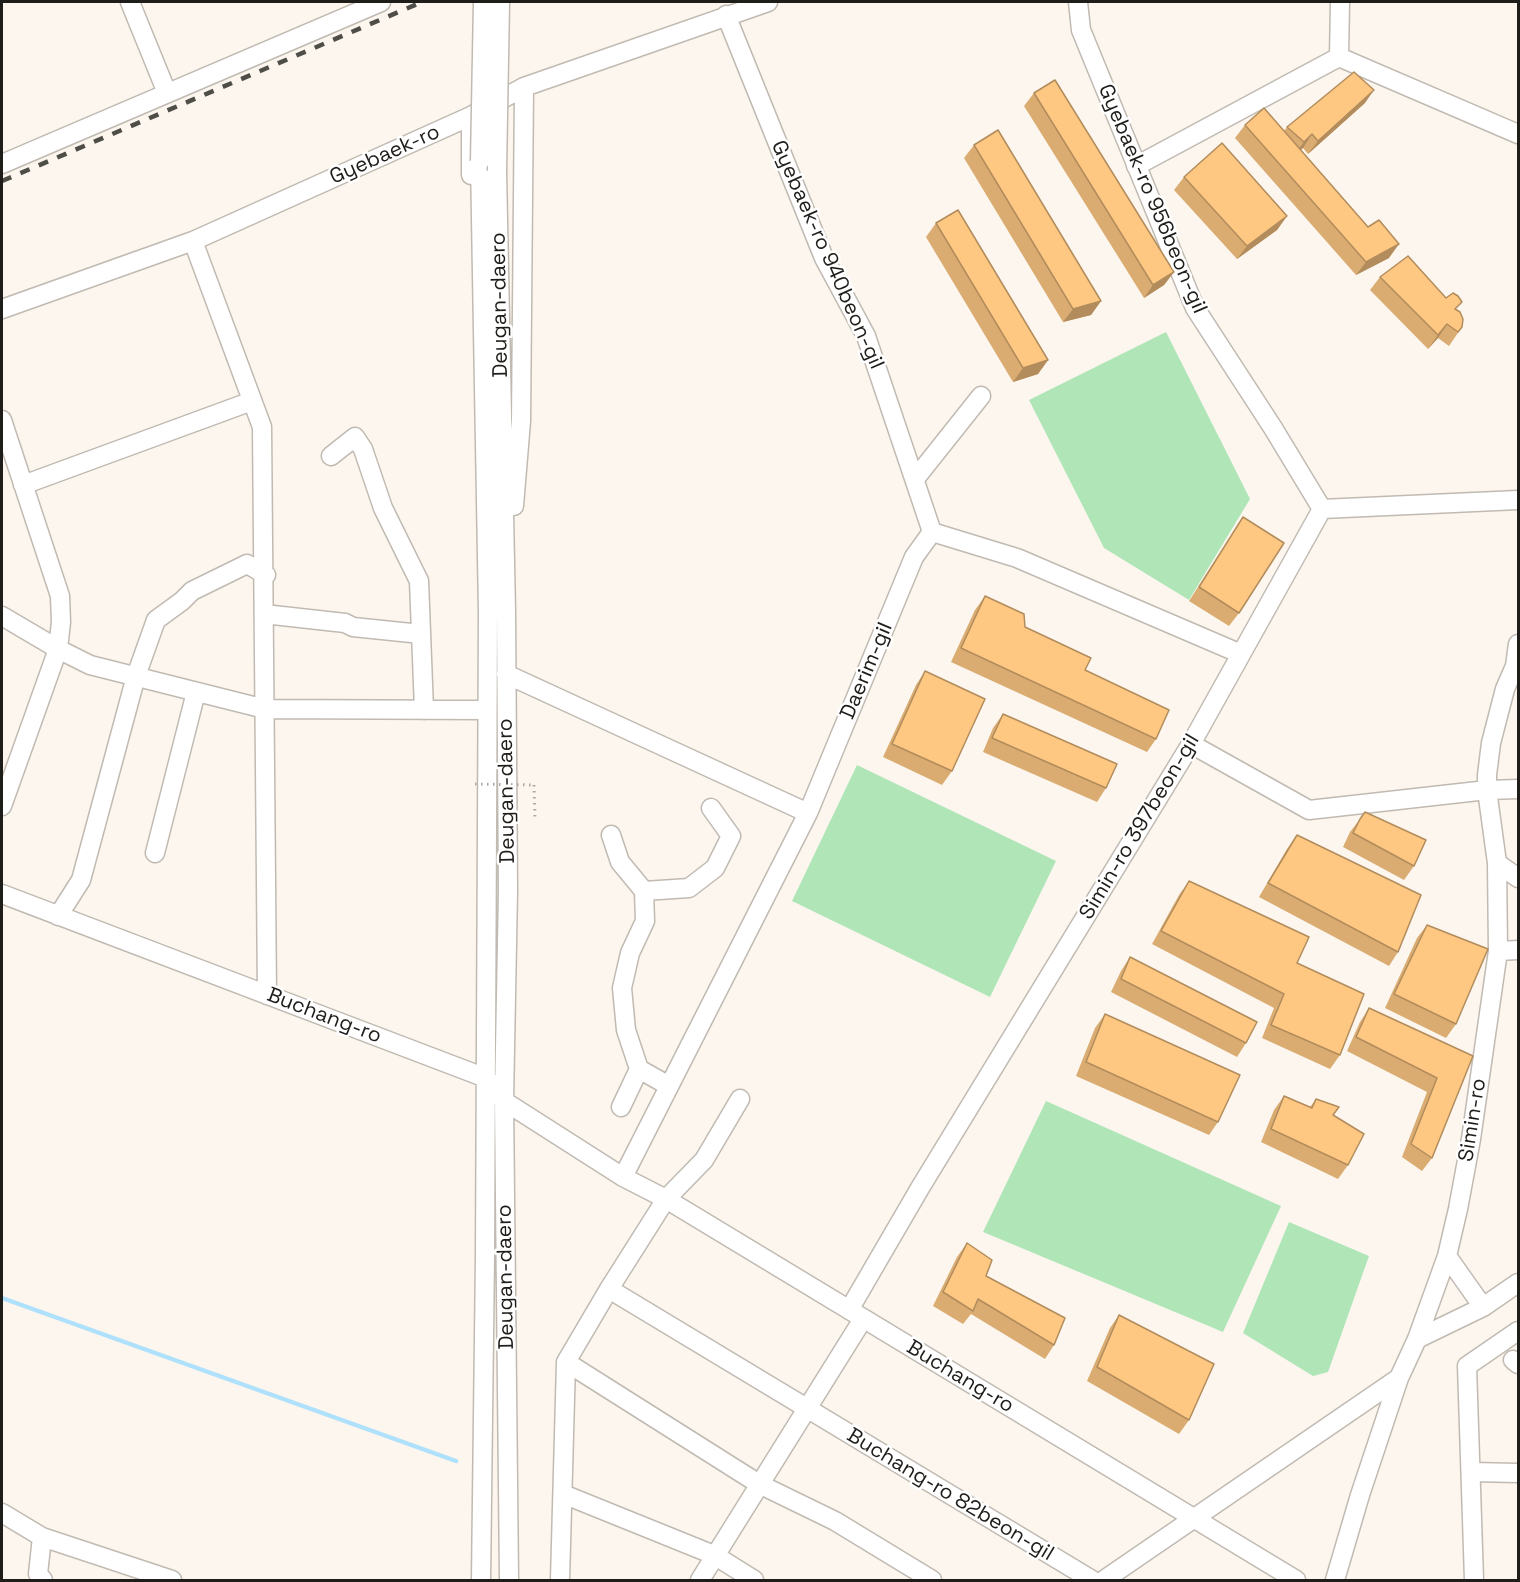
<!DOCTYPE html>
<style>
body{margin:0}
#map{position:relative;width:1520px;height:1582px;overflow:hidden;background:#fcf6ee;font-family:"Space Grotesk",sans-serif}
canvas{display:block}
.frame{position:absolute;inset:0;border:3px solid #1f1d1a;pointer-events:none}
</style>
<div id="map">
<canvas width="1520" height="1582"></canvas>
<div class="frame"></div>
</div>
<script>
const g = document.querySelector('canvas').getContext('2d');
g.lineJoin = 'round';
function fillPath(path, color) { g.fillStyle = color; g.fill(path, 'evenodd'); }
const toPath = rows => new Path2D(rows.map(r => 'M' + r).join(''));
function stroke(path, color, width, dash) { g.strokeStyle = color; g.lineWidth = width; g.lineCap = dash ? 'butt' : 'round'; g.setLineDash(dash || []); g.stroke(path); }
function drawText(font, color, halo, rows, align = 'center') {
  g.font = font + ' "Space Grotesk",sans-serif'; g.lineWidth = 5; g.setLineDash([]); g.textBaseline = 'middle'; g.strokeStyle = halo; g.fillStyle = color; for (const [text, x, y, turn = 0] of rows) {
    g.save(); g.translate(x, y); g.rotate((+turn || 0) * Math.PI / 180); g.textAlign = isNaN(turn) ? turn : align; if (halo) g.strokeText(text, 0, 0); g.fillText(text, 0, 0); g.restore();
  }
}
fillPath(toPath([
 [1166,332,1250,499,1189,600,1104,548,1029,400],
 [857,765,1056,861,990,997,792,901],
 [1046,1101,1281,1206,1223,1332,983,1232],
 [1289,1222,1369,1256,1328,1372,1313,1376,1243,1333]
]), '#b0e5b8');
stroke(toPath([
 [2,1298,456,1461]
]), '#afe1fc', 4.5);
const minor = toPath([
 [130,2,167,93],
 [1078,2,1081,30,1195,308,1273,428,1322,509],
 [726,15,824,258,866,336,932,532],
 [1339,57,1518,134],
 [1339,57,1340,2],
 [471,116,471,175],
 [480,161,488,613,485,1255,481,1580],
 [2,164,381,2],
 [1136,166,1339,57],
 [497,171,506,612,508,891,504,1101,509,1580],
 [193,241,262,427,267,995],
 [2,309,193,241,471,116,524,87,768,2],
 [2,420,60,596,61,622,58,649,2,806],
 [331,456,355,437,363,449,383,508,419,581,424,710],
 [915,479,981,396],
 [23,485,252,401],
 [514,506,521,421,524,87],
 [1322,509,1518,500],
 [264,614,345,623,353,627,421,634],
 [2,616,58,649,90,665,265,709,487,710],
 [506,674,808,813],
 [1191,744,1309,810,1487,790,1518,789],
 [611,835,620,862,644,891],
 [155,853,196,692],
 [1497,863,1518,878],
 [2,894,486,1078,504,1101,623,1177,666,1199,1296,1580],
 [58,916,81,880,136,676,156,620,182,601,192,591,247,564,266,575],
 [1498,951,1518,950],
 [669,1086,639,1069,626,1030,622,988,630,953,645,921,644,891,689,888,715,868,731,836,711,808],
 [621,1107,639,1069],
 [623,1177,808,813,914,557,932,532,1017,558,1241,654],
 [1447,1256,1483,1307],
 [609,1289,1092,1580],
 [849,1310,920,1188,1191,744,1322,509],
 [1417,1339,1483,1307,1518,1283],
 [1513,1360,1518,1364],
 [566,1362,759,1484,835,1521,932,1580],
 [1471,1472,1518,1473],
 [563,1494,714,1555,754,1580],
 [2,1513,42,1537],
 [43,1580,38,1574,42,1537,172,1580],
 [560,1580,566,1362,609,1289,666,1199,704,1160,740,1099],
 [700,1580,863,1319],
 [1104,1580,1399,1378],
 [1335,1580,1360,1495,1399,1378,1417,1339,1447,1256,1458,1209,1471,1139,1498,951,1497,863,1487,790,1487,775,1491,743,1505,689,1515,666,1518,644],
 [1474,1580,1467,1366,1518,1331]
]);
stroke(minor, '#c0bab2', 21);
stroke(toPath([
 [534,785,535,820]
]), '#ada8a2', 3, [1.5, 4.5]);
stroke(minor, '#fff', 18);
stroke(toPath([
 [2,181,422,2]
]), '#4f4d48', 4.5, [10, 10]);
const minorBridge = toPath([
 [480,161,483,2],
 [497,171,500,2]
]);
stroke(minorBridge, '#c0bab2', 21, []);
stroke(toPath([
 [475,784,534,785]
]), '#ada8a2', 3, [1.5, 4.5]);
stroke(minorBridge, '#fff', 18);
fillPath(toPath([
 [1034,93,1174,272,1164,285,1144,298,1024,106],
 [1365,103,1308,154,1303,148,1301,150,1389,258,1356,275,1235,138,1245,125,1284,131,1287,127],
 [974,145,1101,301,1091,315,1063,322,964,158],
 [1184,177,1287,216,1277,230,1237,259,1174,190],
 [936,223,1048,360,1038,374,1013,382,926,237],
 [1380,277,1446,298,1456,310,1462,327,1449,346,1438,338,1428,349,1370,290],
 [1243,517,1239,613,1229,626,1189,601],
 [985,596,1025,627,1085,670,1156,739,1147,752,951,662,975,610],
 [925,671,952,771,942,785,883,757,916,685],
 [1003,714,1106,788,1097,802,983,752,993,728],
 [1360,819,1414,866,1404,880,1343,847,1350,832],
 [1297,835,1398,952,1389,966,1259,897,1287,849],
 [1189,881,1297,963,1340,1055,1330,1069,1262,1038,1274,1008,1152,944,1179,895],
 [1427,925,1456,1024,1446,1038,1385,1008,1417,938],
 [1130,957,1246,1043,1237,1057,1111,992,1121,971],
 [1369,1008,1473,1056,1432,1158,1422,1171,1402,1157,1427,1092,1347,1051,1360,1022],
 [1105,1014,1218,1122,1209,1135,1076,1076,1095,1028],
 [1284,1096,1310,1107,1316,1099,1333,1115,1348,1165,1338,1179,1261,1142,1274,1110],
 [967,1243,986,1276,1054,1345,1045,1359,971,1314,963,1324,933,1306,957,1257],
 [1119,1315,1189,1420,1179,1434,1087,1381,1110,1328]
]), '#daac71');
fillPath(toPath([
 [1374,90,1365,103,1308,154,1318,141],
 [1312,134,1303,148,1294,155,1304,142],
 [1287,216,1277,230,1237,259,1247,246],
 [1399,244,1389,258,1356,275,1366,262],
 [1174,272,1164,285,1144,298,1153,285],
 [1101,301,1091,315,1063,322,1073,309],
 [1447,324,1438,338,1428,349,1438,335],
 [1048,360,1038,374,1013,382,1023,368]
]), '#b28c5c');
const building = toPath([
 [1354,72,1374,90,1318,141,1312,134,1304,142,1287,127,1354,72],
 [1055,80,1174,272,1153,285,1034,93,1055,80],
 [1264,108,1368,227,1379,220,1399,244,1366,262,1245,125,1264,108],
 [998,130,1101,301,1073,309,974,145,998,130],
 [1222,143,1287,216,1247,246,1184,177,1222,143],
 [958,210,1048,360,1023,368,936,223,958,210],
 [1408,256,1446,298,1453,293,1458,296,1462,302,1455,309,1460,312,1463,319,1462,327,1458,332,1447,324,1438,335,1380,277,1408,256],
 [1243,517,1284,543,1239,613,1199,587,1243,517],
 [985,596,1024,614,1025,627,1091,658,1085,670,1169,710,1156,739,961,648,985,596],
 [925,671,985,699,952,771,892,744,925,671],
 [1003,714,1117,764,1106,788,992,738,1003,714],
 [1365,812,1426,840,1414,866,1353,833,1360,819,1365,812],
 [1297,835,1421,895,1398,952,1268,883,1297,835],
 [1189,881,1309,937,1297,963,1364,994,1340,1055,1271,1025,1284,994,1161,931,1189,881],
 [1427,925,1488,949,1456,1024,1394,994,1427,925],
 [1130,957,1257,1022,1246,1043,1121,979,1130,957],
 [1369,1008,1473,1056,1432,1158,1411,1144,1437,1078,1356,1037,1369,1008],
 [1105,1014,1240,1075,1218,1122,1086,1062,1105,1014],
 [1284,1096,1312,1108,1316,1099,1339,1107,1333,1115,1364,1134,1348,1165,1271,1129,1284,1096],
 [967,1243,992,1260,986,1276,1065,1318,1054,1345,978,1299,973,1311,943,1292,967,1243],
 [1119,1315,1214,1364,1189,1420,1097,1367,1119,1315]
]);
fillPath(building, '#fec883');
stroke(building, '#b28c5c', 1.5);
drawText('21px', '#1f1d1a', '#fff', [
 ["Gyebaek-ro",385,155,-24],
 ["Gyebaek-ro 956beon-gil",1152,199,67],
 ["Gyebaek-ro 940beon-gil",827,255,66],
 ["Deugan-daero",500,305,-91],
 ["Daerim-gil",867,671,-67],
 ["Deugan-daero",507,791,-91],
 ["Simin-ro 397beon-gil",1140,827,-59],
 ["Buchang-ro",324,1016,21],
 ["Simin-ro",1473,1120,-81],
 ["Deugan-daero",506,1277,-91],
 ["Buchang-ro",960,1377,31],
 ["Buchang-ro 82beon-gil",950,1495,31]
]);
</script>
